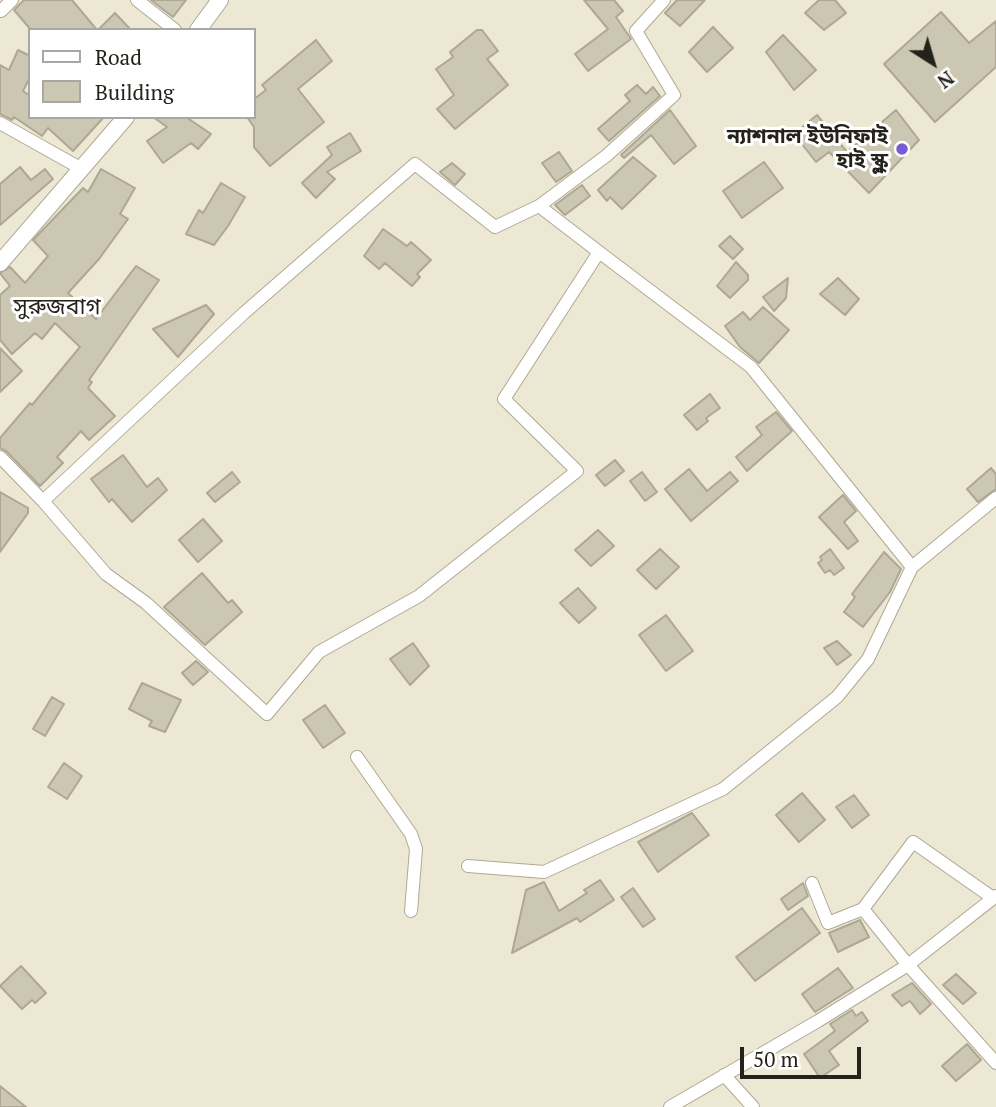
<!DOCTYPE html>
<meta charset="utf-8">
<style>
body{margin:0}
#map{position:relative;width:996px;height:1107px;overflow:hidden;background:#ede8d3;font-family:"PT Serif",serif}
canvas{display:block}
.legend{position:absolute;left:28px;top:28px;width:228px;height:91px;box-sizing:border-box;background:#fff;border:2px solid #a7a7a3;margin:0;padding:9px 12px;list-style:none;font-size:21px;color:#24221a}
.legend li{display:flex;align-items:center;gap:14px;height:35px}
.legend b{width:35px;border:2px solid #a7a7a3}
.north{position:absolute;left:898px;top:28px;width:70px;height:70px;-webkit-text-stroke:5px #fff;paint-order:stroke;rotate:143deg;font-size:19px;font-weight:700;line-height:28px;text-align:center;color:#24221a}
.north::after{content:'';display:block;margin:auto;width:24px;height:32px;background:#24221a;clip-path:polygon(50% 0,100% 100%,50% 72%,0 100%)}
.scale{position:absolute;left:740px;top:1047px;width:121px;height:32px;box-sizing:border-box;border:4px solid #24221a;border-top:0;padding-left:9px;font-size:21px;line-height:24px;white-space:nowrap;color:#24221a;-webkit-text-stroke:5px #fff;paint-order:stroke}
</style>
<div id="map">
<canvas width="996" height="1107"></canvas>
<ul class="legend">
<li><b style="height:9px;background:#fff"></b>Road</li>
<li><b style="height:19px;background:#ccc7b3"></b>Building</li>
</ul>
<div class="north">N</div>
<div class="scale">50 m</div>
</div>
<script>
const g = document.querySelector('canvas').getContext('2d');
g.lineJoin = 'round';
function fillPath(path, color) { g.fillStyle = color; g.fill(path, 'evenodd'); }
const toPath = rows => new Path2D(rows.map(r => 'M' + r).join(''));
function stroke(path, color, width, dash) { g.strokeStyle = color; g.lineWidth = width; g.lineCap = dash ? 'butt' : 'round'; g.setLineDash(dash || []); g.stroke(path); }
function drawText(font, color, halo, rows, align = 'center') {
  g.font = font + ' "PT Serif","Noto Sans Bengali",serif'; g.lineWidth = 6; g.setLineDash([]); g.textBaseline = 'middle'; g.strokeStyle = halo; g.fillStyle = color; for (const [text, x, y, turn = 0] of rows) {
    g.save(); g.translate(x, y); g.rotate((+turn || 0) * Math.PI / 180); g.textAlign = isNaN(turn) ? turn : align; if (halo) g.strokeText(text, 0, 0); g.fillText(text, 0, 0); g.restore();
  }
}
const building = toPath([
 [24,0,72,0,97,30,31,30,14,10,24,0],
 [151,0,186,0,173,17,151,0],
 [584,0,614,0,623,11,616,17,631,39,588,71,575,54,608,29,584,0],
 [677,0,705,0,680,26,665,13,677,0],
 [819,0,835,0,846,13,824,30,805,13,819,0],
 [941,12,969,43,996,21,996,67,935,122,884,64,941,12],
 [115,13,131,30,98,30,115,13],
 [713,27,733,48,707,72,689,52,713,27],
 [477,30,482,30,498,51,487,59,508,85,455,129,437,109,454,95,436,69,453,57,450,52,477,30],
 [783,35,816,70,794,90,766,52,783,35],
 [316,40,332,61,298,89,324,122,270,166,254,147,254,127,247,117,254,117,254,99,266,90,262,85,316,40],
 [18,50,30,56,30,77,23,91,30,96,30,117,104,117,73,151,48,128,42,136,14,117,12,120,0,114,0,65,9,70,18,50],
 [637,85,646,94,653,87,660,96,609,141,598,129,630,101,625,95,637,85],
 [670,110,696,146,674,164,651,135,624,158,621,155,670,110],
 [896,110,919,140,869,193,829,152,816,162,794,134,817,115,847,152,896,110],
 [153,117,186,117,211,134,198,149,191,143,163,163,147,141,167,127,153,117],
 [350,133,361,151,327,172,335,179,316,198,302,183,332,155,327,147,350,133],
 [559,152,572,171,556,182,542,163,559,152],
 [633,157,656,176,622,209,610,197,607,201,598,190,633,157],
 [764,162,783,188,742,218,723,191,764,162],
 [452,163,465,174,455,185,440,172,452,163],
 [20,167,31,180,45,169,53,179,0,225,0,184,20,167],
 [101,169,135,188,120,214,128,219,99,259,68,293,96,319,136,266,159,280,89,380,92,382,88,388,115,416,89,440,81,431,57,457,63,463,40,486,6,451,0,448,0,438,30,403,32,405,80,347,55,323,42,339,35,333,12,354,0,340,0,295,10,286,0,273,10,267,25,283,48,256,33,240,83,188,88,192,101,169],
 [221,183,245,197,228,226,214,245,186,234,199,210,203,213,221,183],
 [582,185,590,196,565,215,555,205,582,185],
 [383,229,407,246,411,242,431,260,417,274,420,277,412,286,385,263,379,269,364,256,383,229],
 [730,236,743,249,733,259,719,246,730,236],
 [736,262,748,275,748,280,730,298,717,286,736,262],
 [788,278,786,298,774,311,763,297,788,278],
 [838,278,859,299,845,315,820,294,838,278],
 [206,305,214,314,178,357,153,329,206,305],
 [763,307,789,330,759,363,740,347,725,326,743,312,750,320,763,307],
 [0,348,22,371,0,392,0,348],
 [710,394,720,408,706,418,708,421,697,430,684,415,710,394],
 [776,412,792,431,747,471,736,457,762,435,756,427,776,412],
 [123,455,147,487,158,478,167,490,132,522,112,499,109,502,91,479,123,455],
 [615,460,624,471,605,486,596,475,615,460],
 [991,468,996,474,996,489,978,502,967,489,991,468],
 [689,469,707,491,730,472,738,481,691,521,665,489,689,469],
 [232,472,240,482,215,502,207,493,232,472],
 [642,472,657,492,645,501,630,481,642,472],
 [0,492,28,508,28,513,0,552,0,492],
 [843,495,856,511,844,522,858,541,848,549,819,517,843,495],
 [203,519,222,541,198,562,179,540,203,519],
 [598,530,614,546,591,566,575,550,598,530],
 [660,549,679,567,656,589,637,570,660,549],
 [830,549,844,568,834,575,830,570,825,573,818,563,822,560,820,557,830,549],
 [884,552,901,569,890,592,863,627,844,612,855,597,852,594,884,552],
 [202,573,228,603,232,600,242,612,205,645,164,607,202,573],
 [578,588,596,608,579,623,560,603,578,588],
 [666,615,693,651,666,671,639,635,666,615],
 [837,641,851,655,837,665,824,648,837,641],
 [413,643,429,666,410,685,390,659,413,643],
 [196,661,208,672,193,685,182,673,196,661],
 [142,683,181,700,165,732,149,726,152,721,129,709,142,683],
 [52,697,64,704,45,736,33,729,52,697],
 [325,705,345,733,323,748,303,720,325,705],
 [64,763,82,776,67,799,48,787,64,763],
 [802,793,825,820,799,842,776,815,802,793],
 [854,795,869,815,852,828,836,807,854,795],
 [692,813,709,835,658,872,638,842,692,813],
 [600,880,614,900,580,922,577,918,512,953,526,890,544,882,559,911,587,893,584,890,600,880],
 [803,883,808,896,788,910,781,899,803,883],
 [633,888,655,919,643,927,621,897,633,888],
 [802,908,820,933,755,981,736,957,802,908],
 [860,920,869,937,838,952,829,933,860,920],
 [21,966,46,993,35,1003,32,1000,22,1009,0,986,21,966],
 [838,968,853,988,815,1012,802,994,838,968],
 [956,974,976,993,963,1004,943,985,956,974],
 [912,983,931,1004,920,1014,910,1001,902,1006,892,995,912,983],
 [852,1010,856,1016,862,1012,868,1021,829,1051,839,1065,820,1078,804,1054,835,1031,830,1024,852,1010],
 [967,1044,981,1060,956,1081,942,1066,967,1044],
 [0,1086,26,1107,0,1107,0,1086]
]);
fillPath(building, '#ccc7b3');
stroke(building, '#ada794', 2);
const minor = toPath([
 [137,0,175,30],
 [1,11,12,0],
 [0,123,82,169],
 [599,252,751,367,912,567],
 [0,457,43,501,106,574,146,603,267,714,319,652,419,596,577,471,504,399,599,252,539,206],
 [43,501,244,313,415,164,495,227,539,206,606,156,674,95,636,31,664,0],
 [357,757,411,834,416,849,411,911],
 [468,866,544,872,723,789,837,697,868,659,912,567,996,498],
 [812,883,828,923,863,909],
 [993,898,913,842,863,909,908,965,996,1063],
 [724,1075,753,1107],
 [670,1107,818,1021,908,965,996,896]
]);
const tertiary = toPath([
 [198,30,220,0],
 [0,263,126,117]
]);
stroke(minor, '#aea895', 14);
stroke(tertiary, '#aea895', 18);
stroke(minor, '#fff', 12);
stroke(tertiary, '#fff', 16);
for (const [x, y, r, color] of [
 [902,149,7,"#7a5bd5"]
]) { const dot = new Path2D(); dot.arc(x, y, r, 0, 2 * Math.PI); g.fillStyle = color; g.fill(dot); stroke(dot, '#fff', 2.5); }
drawText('bold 21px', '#24221a', '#fff', [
 ["ন্যাশনাল ইউনিফাই",888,137],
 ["হাই স্কুল",888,161]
], 'right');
drawText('23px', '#24221a', '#fff', [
 ["সুরুজবাগ",57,307]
]);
</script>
